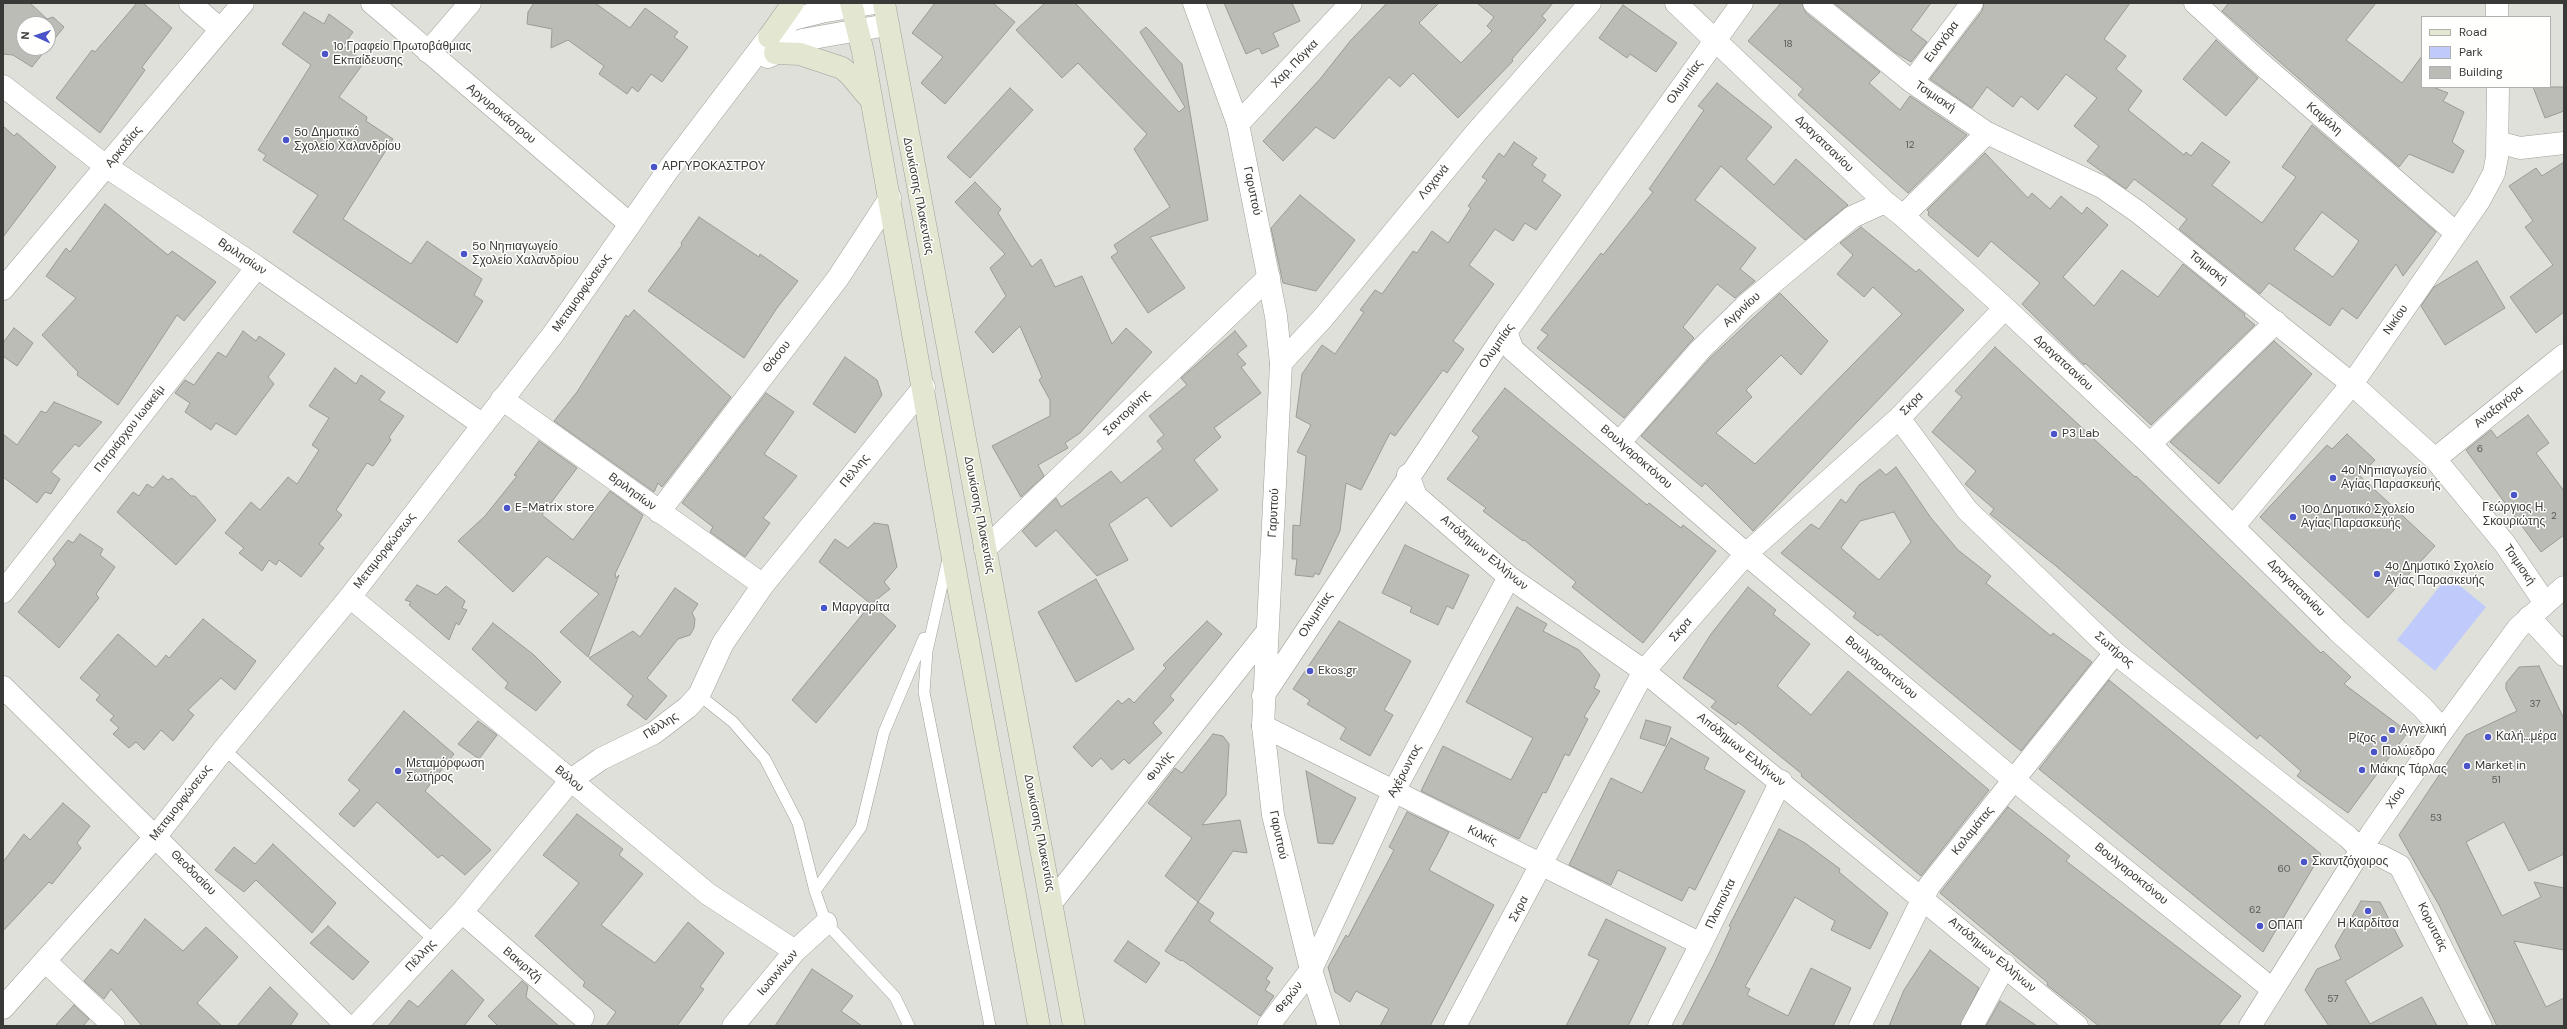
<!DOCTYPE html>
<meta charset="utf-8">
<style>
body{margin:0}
#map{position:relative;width:2567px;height:1029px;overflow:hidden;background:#dfe0da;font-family:"DM Sans",sans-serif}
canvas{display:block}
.frame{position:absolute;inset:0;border:4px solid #393937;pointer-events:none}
.legend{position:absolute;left:2421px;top:16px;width:130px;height:72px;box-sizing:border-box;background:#fffffe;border:1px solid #b0b0ae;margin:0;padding:5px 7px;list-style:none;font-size:12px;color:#393937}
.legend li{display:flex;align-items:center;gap:8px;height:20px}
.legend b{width:20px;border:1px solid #b0b0ae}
.north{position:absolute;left:16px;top:16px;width:40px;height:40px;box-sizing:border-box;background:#fffffe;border:1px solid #b0b0ae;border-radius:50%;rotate:273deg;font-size:11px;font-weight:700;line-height:16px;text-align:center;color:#393937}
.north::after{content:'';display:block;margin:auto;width:14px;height:18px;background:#4b53c9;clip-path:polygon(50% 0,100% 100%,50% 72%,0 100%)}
</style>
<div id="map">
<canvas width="2567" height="1029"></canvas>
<div class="frame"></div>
<ul class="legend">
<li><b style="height:5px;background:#e3e6d0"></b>Road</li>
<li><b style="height:11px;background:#c0cbfb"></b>Park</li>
<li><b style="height:11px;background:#bbbcb6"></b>Building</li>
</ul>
<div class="north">N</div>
</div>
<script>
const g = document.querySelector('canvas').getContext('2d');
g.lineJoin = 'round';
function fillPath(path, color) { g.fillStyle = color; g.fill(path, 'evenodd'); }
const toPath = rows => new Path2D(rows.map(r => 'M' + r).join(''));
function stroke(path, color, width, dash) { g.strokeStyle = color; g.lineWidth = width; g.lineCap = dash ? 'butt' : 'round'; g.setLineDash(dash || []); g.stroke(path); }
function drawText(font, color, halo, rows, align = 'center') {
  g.font = font + ' "DM Sans",sans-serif'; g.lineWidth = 3; g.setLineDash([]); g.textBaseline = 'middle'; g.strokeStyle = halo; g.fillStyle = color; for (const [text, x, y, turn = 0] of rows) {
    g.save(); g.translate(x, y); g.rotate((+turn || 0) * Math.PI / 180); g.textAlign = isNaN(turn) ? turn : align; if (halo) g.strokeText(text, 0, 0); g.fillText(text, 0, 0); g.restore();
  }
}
fillPath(toPath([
 [2448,576,2486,607,2435,671,2397,640]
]), '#c0cbfb');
const building = toPath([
 [3,3,30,3,47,19,53,17,64,27,48,47,48,24,24,24,24,48,47,48,32,67,13,55,3,54,3,3],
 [137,3,143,3,172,28,142,67,145,70,100,133,56,98,92,50,95,52,137,3],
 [534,3,595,3,630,28,645,8,678,32,674,37,688,47,662,82,651,74,638,92,632,87,627,94,599,74,604,66,568,40,551,48,552,29,527,24,528,12,534,3],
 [935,3,993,3,1015,22,945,104,921,83,943,57,912,33,935,3],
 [1045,3,1075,3,1179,112,1185,107,1140,32,1146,27,1182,64,1208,220,1150,237,1185,288,1148,313,1111,257,1118,252,1114,245,1170,207,1134,149,1147,134,1078,63,1062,78,1016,30,1045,3],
 [1224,3,1292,3,1300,21,1273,33,1279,46,1262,54,1259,48,1246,54,1224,3],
 [1387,3,1439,3,1419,23,1461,63,1492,31,1487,26,1494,17,1477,3,1553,3,1542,16,1546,20,1512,59,1513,61,1458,118,1413,73,1400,87,1389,77,1334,139,1316,127,1283,161,1263,141,1320,79,1351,40,1387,3],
 [1781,3,1802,3,1806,13,1880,72,1869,83,1900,110,1910,96,1967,135,1908,193,1798,95,1803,89,1748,41,1781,3],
 [1834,3,1931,3,1911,30,1927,42,1911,62,1896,53,1834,3],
 [1984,3,2130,3,2104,39,2126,56,2116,69,2142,91,2128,110,2184,155,2186,152,2191,156,2202,142,2230,162,2212,185,2262,223,2296,177,2282,167,2312,125,2436,232,2403,276,2396,264,2357,319,2342,308,2330,326,2269,283,2260,294,2179,229,2187,219,2134,179,2126,189,2087,161,2099,146,2074,126,2097,98,2066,74,2038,110,2021,96,2013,107,1987,87,1972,108,1930,79,1982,11,1984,3],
 [2322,212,2359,241,2333,277,2294,249,2322,212],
 [2229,3,2376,3,2346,40,2402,83,2422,56,2422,87,2433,87,2448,93,2443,101,2464,112,2452,142,2464,151,2453,173,2409,154,2399,167,2222,11,2229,3],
 [1623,5,1677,43,1656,72,1630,54,1627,58,1599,38,1623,5],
 [304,12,324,24,329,14,353,32,343,46,365,61,339,97,367,117,366,121,393,139,343,219,411,264,427,241,482,279,474,295,483,301,457,343,293,232,318,195,263,160,266,155,258,150,311,65,282,44,304,12],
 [2216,40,2258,78,2226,116,2183,79,2216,40],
 [1717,83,1772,127,1746,159,1774,185,1796,159,1848,205,1805,240,1721,166,1695,200,1756,248,1740,269,1755,281,1735,298,1717,284,1683,327,1694,338,1624,418,1537,348,1548,335,1541,330,1601,253,1603,255,1653,192,1649,189,1704,110,1698,106,1717,83],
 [2533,87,2564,87,2564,111,2545,118,2533,87],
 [1010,88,1033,110,970,178,947,157,1010,88],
 [3,126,14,136,17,133,56,167,3,237,3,126],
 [1514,142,1537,158,1532,165,1546,175,1542,181,1561,195,1536,230,1525,223,1513,241,1495,229,1469,265,1494,284,1453,341,1464,349,1447,373,1443,370,1395,436,1390,433,1361,490,1346,483,1340,531,1319,575,1315,573,1313,577,1295,575,1297,559,1292,559,1293,525,1300,526,1306,456,1297,452,1311,425,1296,417,1302,374,1322,345,1335,354,1364,312,1360,310,1375,290,1382,294,1413,251,1417,253,1432,231,1448,243,1471,208,1468,206,1487,180,1482,177,1499,153,1504,157,1514,142],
 [1985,153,2028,198,2032,193,2050,209,2061,196,2082,214,2087,207,2108,225,2063,277,2094,306,2122,270,2158,297,2183,264,2245,314,2244,316,2255,325,2151,425,2085,363,2084,365,2022,304,2040,283,1991,241,1978,257,1928,215,1929,212,1927,210,1985,153],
 [2564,162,2564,312,2536,333,2510,297,2553,265,2525,227,2533,221,2509,186,2536,168,2542,176,2564,162],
 [975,182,1001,209,998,213,1032,267,1041,259,1055,287,1082,276,1112,344,1126,328,1152,352,1080,433,1065,443,1068,448,1038,465,1044,476,1021,497,992,446,1050,416,1050,400,1039,380,1042,377,1020,326,993,353,975,332,1006,296,990,268,1005,254,955,202,975,182],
 [1300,195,1355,240,1316,291,1283,283,1271,228,1300,195],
 [105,204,168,255,172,251,216,282,184,321,177,315,118,405,77,375,78,372,42,335,76,298,46,276,66,248,70,252,105,204],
 [699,217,759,257,760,254,798,281,777,308,744,358,648,291,682,245,681,243,699,217],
 [1861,227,1916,272,1919,269,1964,310,1753,531,1705,483,1702,487,1641,436,1709,359,1780,293,1828,341,1801,375,1781,355,1746,390,1752,397,1716,433,1755,464,1902,314,1873,287,1864,297,1837,274,1853,255,1840,243,1861,227],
 [2477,261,2505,308,2445,345,2421,306,2434,287,2477,261],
 [634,310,731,397,662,487,658,483,654,492,554,421,577,392,626,315,628,317,634,310],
 [14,328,33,343,17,366,3,356,3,343,14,328],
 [243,331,256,341,259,336,285,354,268,377,274,384,236,435,216,423,211,430,185,412,190,403,175,393,185,380,194,385,218,352,226,357,243,331],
 [1235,331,1247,346,1237,354,1246,364,1241,367,1261,393,1214,428,1221,437,1194,460,1218,490,1171,527,1147,497,1109,524,1128,560,1097,576,1056,530,1036,547,1022,531,1056,498,1061,507,1111,471,1121,483,1163,449,1157,441,1164,435,1149,416,1187,385,1181,378,1235,331],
 [2274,341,2312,374,2219,484,2170,442,2274,341],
 [1995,347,2135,477,2136,476,2321,653,2323,651,2351,677,2344,684,2408,732,2348,813,2297,776,2301,771,2260,735,2257,739,2056,566,1990,514,1994,509,1965,484,1976,471,1932,432,1962,397,1955,391,1995,347],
 [845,357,877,380,882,395,855,433,813,404,845,357],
 [335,368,356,384,361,375,385,392,379,400,404,416,389,437,391,440,373,466,367,463,336,510,342,515,319,544,324,548,301,577,279,560,276,565,269,560,262,571,239,553,244,548,225,533,251,502,260,510,288,477,297,484,319,450,312,445,329,418,309,406,335,368],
 [1505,388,1647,505,1649,503,1681,528,1683,525,1716,551,1643,643,1572,587,1576,582,1524,540,1523,541,1483,511,1486,508,1447,479,1479,437,1472,431,1505,388],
 [766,393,794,412,764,454,797,476,763,518,770,523,745,557,710,532,713,527,682,503,766,393],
 [54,402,102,422,79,447,75,444,51,472,60,479,51,494,45,492,37,503,3,477,3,434,17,445,41,411,46,413,54,402],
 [2528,415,2549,443,2536,453,2564,491,2564,535,2541,552,2466,450,2491,430,2497,438,2528,415],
 [2347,434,2375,460,2360,476,2435,546,2368,618,2260,517,2327,445,2332,449,2347,434],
 [539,441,577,468,542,515,573,540,610,491,643,515,615,574,616,578,619,575,588,657,560,632,599,594,547,556,513,592,458,541,485,516,517,476,514,475,539,441],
 [1896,467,1931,518,1958,550,1991,576,1986,583,2051,636,2053,633,2092,662,2021,751,1880,634,1878,636,1853,617,1856,613,1781,553,1811,524,1819,529,1841,499,1846,503,1859,485,1880,469,1886,475,1896,467],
 [1894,512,1911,542,1879,580,1841,548,1860,521,1894,512],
 [163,476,168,480,172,478,191,496,195,496,216,520,176,565,117,512,133,492,139,496,147,484,153,488,163,476],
 [874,523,888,525,897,567,884,582,890,589,871,604,819,562,835,539,848,548,874,523],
 [80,534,103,549,100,555,115,567,96,594,99,598,59,648,18,612,56,564,53,559,68,540,73,543,80,534],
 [1405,545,1469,575,1453,609,1447,606,1438,625,1410,612,1412,607,1382,593,1405,545],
 [1096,579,1134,649,1076,682,1038,612,1096,579],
 [417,585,437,595,446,586,465,601,462,608,467,610,459,625,456,623,449,640,409,605,411,602,405,600,417,585],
 [1748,587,1776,610,1773,614,1810,644,1777,686,1811,715,1848,671,1989,790,1921,876,1801,776,1802,774,1738,722,1736,725,1711,707,1716,701,1683,678,1711,634,1748,587],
 [675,588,698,604,692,613,695,619,694,628,690,635,678,639,647,678,667,696,646,720,627,705,633,696,589,658,633,631,640,637,675,588],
 [871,604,896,626,816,723,792,700,871,604],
 [1517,607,1547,624,1543,631,1579,650,1600,675,1594,688,1600,691,1584,717,1588,719,1569,756,1565,754,1546,793,1543,792,1519,839,1421,791,1443,746,1511,780,1533,738,1466,702,1517,607],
 [203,619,256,661,235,690,221,678,188,710,194,715,173,741,161,730,144,750,136,742,129,748,113,734,119,728,110,720,114,716,96,700,100,695,80,678,118,634,156,667,166,655,169,658,203,619],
 [1207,621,1222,634,1170,696,1174,700,1153,723,1162,733,1129,764,1124,759,1112,770,1101,758,1092,767,1073,747,1118,700,1122,704,1129,698,1134,703,1166,668,1163,665,1207,621],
 [1339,621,1411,661,1384,710,1393,715,1370,756,1340,739,1346,728,1307,704,1310,700,1293,689,1339,621],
 [493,623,534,655,561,682,536,711,505,688,508,683,472,649,493,623],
 [2539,666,2564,719,2564,854,2529,871,2504,822,2466,842,2502,916,2541,897,2534,882,2564,888,2564,950,2514,941,2546,1007,2564,998,2564,1026,2497,1026,2439,905,2399,835,2466,735,2517,711,2506,689,2506,683,2519,667,2539,666],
 [2109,680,2321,854,2263,952,2039,769,2109,680],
 [404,711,454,754,425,791,491,850,465,875,442,855,438,858,377,802,354,827,339,814,360,790,348,780,404,711],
 [1646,720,1671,727,1665,746,1640,738,1646,720],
 [478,721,497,735,479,759,458,744,478,721],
 [1213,734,1223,736,1229,744,1226,795,1202,825,1240,820,1247,853,1233,851,1198,902,1165,876,1192,838,1148,803,1175,768,1182,773,1213,734],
 [1671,738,1709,758,1704,769,1745,791,1695,890,1689,887,1682,901,1618,870,1611,885,1569,865,1611,778,1642,793,1671,738],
 [1306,771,1356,798,1333,844,1318,843,1306,771],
 [63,803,90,826,77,843,81,848,52,884,49,882,3,931,3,862,24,834,30,840,63,803],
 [2008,807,2070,856,2066,861,2241,996,2218,1026,2099,1026,2047,985,2048,983,1940,893,2008,807],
 [1407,812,1449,832,1429,870,1494,905,1430,1026,1380,1026,1389,1009,1356,991,1350,1002,1335,992,1328,967,1346,935,1348,937,1394,850,1389,847,1407,812],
 [577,814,623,849,619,855,643,874,601,925,655,963,688,922,724,953,700,987,704,989,677,1026,606,1026,616,1012,583,986,585,982,535,936,579,883,543,855,577,814],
 [1779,829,1805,843,1840,869,1839,872,1888,913,1870,949,1831,930,1835,921,1795,897,1745,987,1750,989,1747,995,1788,1016,1811,968,1851,988,1833,1026,1682,1026,1714,964,1731,927,1729,926,1779,829],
 [273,844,336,903,312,933,256,880,244,892,215,870,234,847,255,864,273,844],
 [2361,901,2380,902,2403,946,2345,981,2370,1024,2422,997,2437,1026,2329,1026,2305,990,2317,969,2341,959,2335,946,2361,901],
 [1198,902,1214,913,1209,921,1273,968,1266,979,1270,982,1265,990,1274,996,1260,1016,1182,960,1181,961,1165,951,1198,902],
 [145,919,183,951,206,927,238,957,197,1003,222,1026,142,1026,111,989,104,999,84,981,111,949,118,954,145,919],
 [1606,919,1666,948,1628,1026,1566,1026,1599,960,1588,955,1606,919],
 [328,926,369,962,353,980,310,943,328,926],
 [1128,941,1160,963,1146,983,1114,961,1128,941],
 [1930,950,1979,988,1960,1026,1889,1026,1904,990,1930,950],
 [812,969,853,996,841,1011,862,1026,775,1026,812,969],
 [452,970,484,1000,464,1026,388,1026,409,1000,418,1007,452,970],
 [522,981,528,986,526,997,559,1026,498,1026,488,1016,522,981],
 [270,987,298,1014,290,1026,237,1026,270,987],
 [2000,1001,2037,1026,1986,1026,2000,1001],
 [74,1005,89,1019,83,1026,55,1026,74,1005]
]);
fillPath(building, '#bbbcb6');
stroke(building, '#9a9b96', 1);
const service = toPath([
 [948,559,927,651,924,692,990,1026],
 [699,695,733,722,765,759,798,823,815,891,826,923,895,997,909,1026],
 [224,749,435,941],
 [815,891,861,827,884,732,924,638]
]);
const minor = toPath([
 [190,3,220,29],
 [372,3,630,224],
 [1676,3,1885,202,1903,216,2005,308,2150,444,2338,631,2422,707,2443,730],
 [1814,3,1912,82,1987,133,2102,187,2138,212,2352,384,2435,459,2505,544,2545,603],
 [2195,3,2258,61,2456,233],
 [2497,3,2497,17],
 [428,52,470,3],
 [1912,82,1972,3],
 [3,86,107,167,257,267,483,425],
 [1238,124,1351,3],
 [2498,142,2520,148,2564,143],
 [1903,216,1987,133],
 [3,289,243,3],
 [1506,332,1513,350,1746,554,2014,780,2272,989],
 [1281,363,1322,319,1474,135,1590,3],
 [502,399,763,585],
 [1899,418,1967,510,2115,653,2348,837,2361,850,2381,856,2400,866,2481,1026],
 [1619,443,1700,350,1745,306,1852,217,1885,202],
 [2150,444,2276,322],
 [2435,459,2564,355],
 [1408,475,1416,496,1509,577,1644,671,2077,1026],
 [659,512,838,278,890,198],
 [2234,526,2352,384,2479,201,2494,173,2497,157,2498,87],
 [985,549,1269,277],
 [3,592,257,267],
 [350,597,708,894,795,951],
 [2529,617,2564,655],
 [3,687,347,1026],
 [1263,726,1701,944],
 [1052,902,1267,632],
 [462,912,583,1017],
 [45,961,114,1026],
 [356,1026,462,912,571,780,601,759,654,733,688,707,699,695,723,643,763,585,924,387],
 [733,1026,795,951,826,923],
 [1268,1026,1311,970,1393,793,1509,577],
 [1455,1026,1644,671,1746,554,1899,418,2005,308],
 [1659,1026,1701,944,1781,781],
 [1860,1026,1929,886,2115,653],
 [1972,1026,2005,965]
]);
const tertiary = toPath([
 [1194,3,1238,124,1276,316,1281,363,1263,726,1273,815,1311,970,1329,1026],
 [768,57,802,40,887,25],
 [1263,696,1506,332,1742,3],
 [3,1008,156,836,224,749,350,597,554,333,668,170,769,37,793,19,821,12,875,3],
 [2250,1026,2371,834,2443,730,2518,628,2564,587]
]);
const secondary = toPath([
 [851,3,863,52,951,548,1039,1026],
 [884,3,1074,1026],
 [769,37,793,3],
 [775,53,800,54,842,68,850,75,871,100]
]);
stroke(service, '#9e9f99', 12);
stroke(minor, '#9e9f99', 23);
stroke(tertiary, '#9e9f99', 23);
stroke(secondary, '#9e9f99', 23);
stroke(service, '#fff', 11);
stroke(minor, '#fff', 22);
stroke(tertiary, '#fff', 22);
stroke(secondary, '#e3e6d0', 22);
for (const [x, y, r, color] of [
 [325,54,4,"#4b53c9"],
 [286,140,4,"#4b53c9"],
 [654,167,4,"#4b53c9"],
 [464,254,4,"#4b53c9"],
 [2054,434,4,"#4b53c9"],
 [2333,478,4,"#4b53c9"],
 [2514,495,4,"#4b53c9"],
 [507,508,4,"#4b53c9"],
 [2293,517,4,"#4b53c9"],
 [2377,574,4,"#4b53c9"],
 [824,608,4,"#4b53c9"],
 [1310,671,4,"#4b53c9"],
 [2392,730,4,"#4b53c9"],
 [2488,737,4,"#4b53c9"],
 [2384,739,4,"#4b53c9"],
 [2374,752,4,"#4b53c9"],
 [2467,766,4,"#4b53c9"],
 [2362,770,4,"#4b53c9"],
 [398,771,4,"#4b53c9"],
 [2304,862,4,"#4b53c9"],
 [2368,911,4,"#4b53c9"],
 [2260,926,4,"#4b53c9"]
]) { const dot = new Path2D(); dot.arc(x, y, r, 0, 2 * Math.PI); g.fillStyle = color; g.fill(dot); stroke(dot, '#fffffe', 1.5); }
drawText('10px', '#5a5a57', null, [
 ["18",1788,44],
 ["12",1910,145],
 ["6",2480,449],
 ["2",2554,516],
 ["37",2535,704],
 ["51",2496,780],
 ["53",2436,818],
 ["60",2284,869],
 ["62",2255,910],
 ["57",2333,999]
]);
drawText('12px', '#393937', '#fffffe', [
 ["Ευαγόρα",1942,42,-53],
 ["Χαρ. Πόγκα",1295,64,-46],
 ["Ολυμπίας",1685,82,-54],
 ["Τσιμισκή",1935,97,34],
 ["Αργυροκάστρου",501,114,40],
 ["Καψάλη",2324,119,41],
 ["Δραγατσανίου",1824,144,44],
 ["Αρκαδίας",124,147,-51],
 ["Λαχανά",1434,182,-50],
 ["Γαρυττού",1252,191,78],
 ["Δουκίσσης Πλακεντίας",918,196,79],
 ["Βριλησίων",242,257,34],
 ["Τσιμισκή",2208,268,39],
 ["Μεταμορφώσεως",582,293,-55],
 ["Αγρινίου",1742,310,-42],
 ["Νικίου",2396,320,-55],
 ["Ολυμπίας",1497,346,-55],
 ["Θάσου",777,357,-52],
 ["Δραγατσανίου",2063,363,43],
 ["Σκρα",1912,404,-46],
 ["Αναξαγόρα",2499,407,-39],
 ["Σαντορίνης",1127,413,-44],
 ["Πατριάρχου Ιωακείμ",130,429,-52],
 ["Βουλγαροκτόνου",1636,457,41],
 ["Πέλλης",855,471,-51],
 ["Βριλησίων",632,492,36],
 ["Γαρυττού",1274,513,-87],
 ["Δουκίσσης Πλακεντίας",979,515,79],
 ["Μεταμορφώσεως",385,551,-52],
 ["Απόδημων Ελλήνων",1484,553,40],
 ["Τσιμισκή",2519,565,56],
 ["Δραγατσανίου",2296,588,45],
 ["Ολυμπίας",1316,615,-57],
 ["Σκρα",1681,630,-49],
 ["Σωτήρος",2114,650,41],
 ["Βουλγαροκτόνου",1881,668,40],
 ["Πέλλης",661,726,-33],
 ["Απόδημων Ελλήνων",1741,750,39],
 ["Φυλής",1160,767,-51],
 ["Αχέρωντος",1405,771,-62],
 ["Βόλου",569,779,40],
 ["Χίου",2396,798,-55],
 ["Μεταμορφώσεως",181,803,-52],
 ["Καλαμάτας",1973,831,-51],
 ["Δουκίσσης Πλακεντίας",1039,833,79],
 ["Γαρυττού",1278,835,78],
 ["Κιλκίς",1482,836,26],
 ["Θεοδοσίου",193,873,45],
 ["Βουλγαροκτόνου",2131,874,39],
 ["Πλαπούτα",1721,904,-64],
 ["Σκρα",1519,909,-62],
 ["Κορυτσάς",2432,927,64],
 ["Απόδημων Ελλήνων",1992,955,40],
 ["Πέλλης",421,956,-47],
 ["Βακιρτζή",522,965,41],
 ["Ιωαννίνων",778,973,-50],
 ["Φερών",1289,998,-52]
]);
drawText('12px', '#393937', '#fffffe', [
 ["1ο Γραφείο Πρωτοβάθμιας",333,47],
 ["Εκπαίδευσης",333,61],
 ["5ο Δημοτικό",294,133],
 ["Σχολείο Χαλανδρίου",294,147],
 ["ΑΡΓΥΡΟΚΑΣΤΡΟΥ",662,167],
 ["5ο Νηπιαγωγείο",472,247],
 ["Σχολείο Χαλανδρίου",472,261],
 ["P3 Lab",2062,434],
 ["4ο Νηπιαγωγείο",2341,471],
 ["Αγίας Παρασκευής",2341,485],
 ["E-Matrix store",515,508],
 ["Γεώργιος Η.",2514,508,"center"],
 ["Σκουριώτης",2514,522,"center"],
 ["10ο Δημοτικό Σχολείο",2301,510],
 ["Αγίας Παρασκευής",2301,524],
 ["4ο Δημοτικό Σχολείο",2385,567],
 ["Αγίας Παρασκευής",2385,581],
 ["Μαργαρίτα",832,608],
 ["Ekos.gr",1318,671],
 ["Αγγελική",2400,730],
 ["Καλή...μέρα",2496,737],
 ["Ρίζος",2376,739,"right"],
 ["Πολύεδρο",2382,752],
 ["Μεταμόρφωση",406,764],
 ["Σωτήρος",406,778],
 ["Market in",2475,766],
 ["Μάκης Τάρλας",2370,770],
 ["Σκαντζόχοιρος",2312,862],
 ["Η Καρδίτσα",2368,924,"center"],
 ["ΟΠΑΠ",2268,926]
], 'left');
</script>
